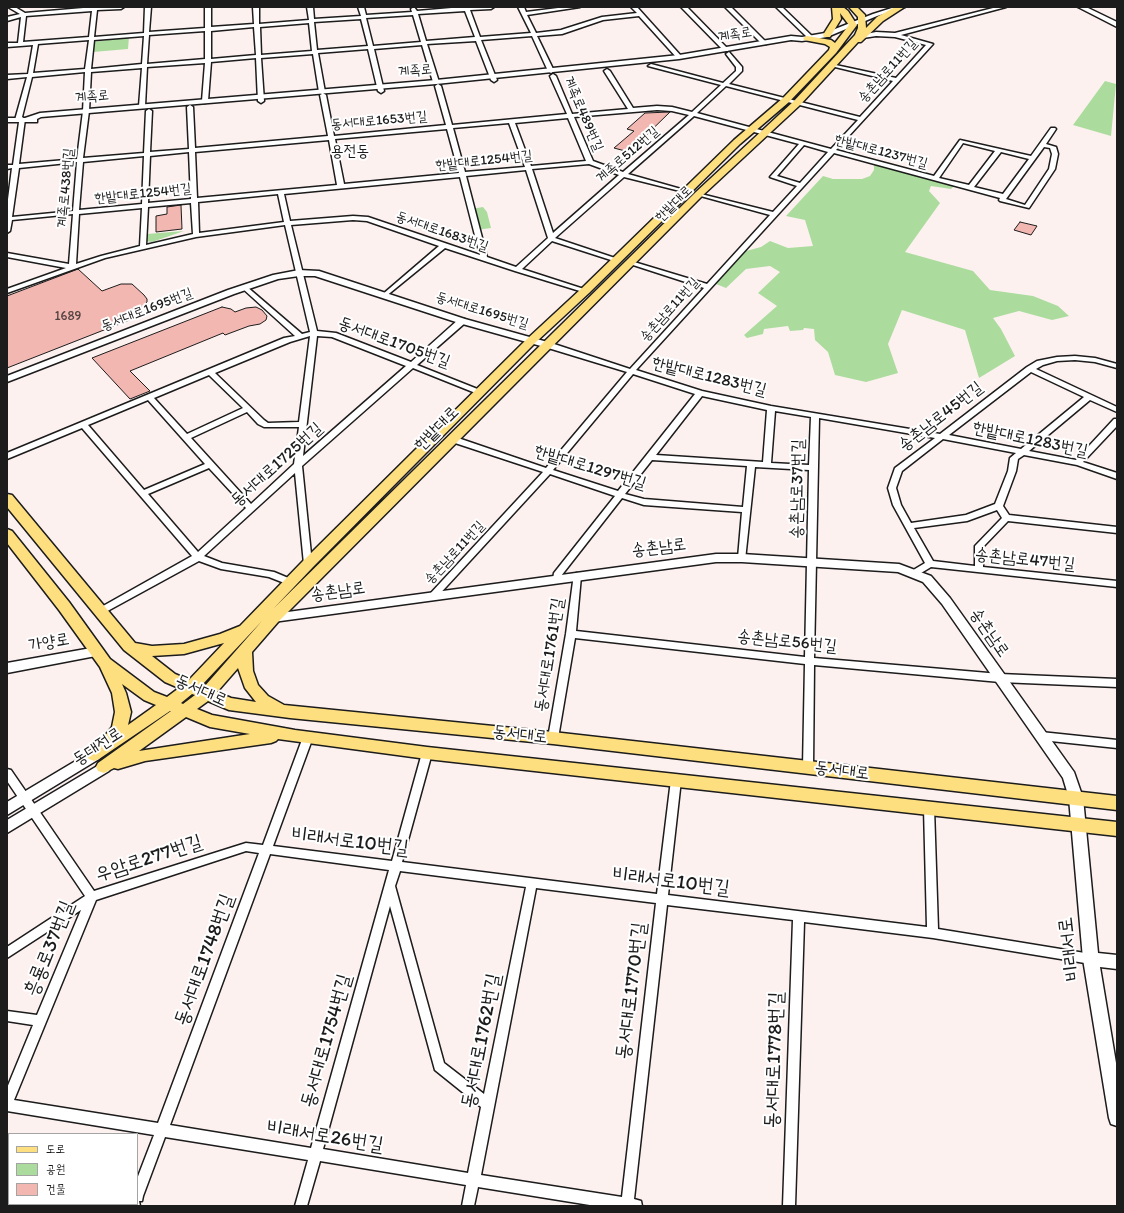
<!DOCTYPE html>
<meta charset="utf-8">
<style>
body{margin:0}
#map{position:relative;width:1124px;height:1213px;overflow:hidden;background:#fdf1f0;font-family:Itim,"Poor Story",sans-serif}
canvas{display:block}
.frame{position:absolute;inset:0;border:8px solid #1c1c1c;pointer-events:none}
.legend{position:absolute;left:8px;top:1133px;width:130px;height:72px;box-sizing:border-box;background:#fff;border:1px solid #a4a4a4;margin:0;padding:5px 7px;list-style:none;font-size:12px;color:#1c1c1c}
.legend li{display:flex;align-items:center;gap:8px;height:20px}
.legend b{width:20px;border:1px solid #a4a4a4}
</style>
<div id="map">
<canvas width="1124" height="1213"></canvas>
<div class="frame"></div>
<ul class="legend">
<li><b style="height:5px;background:#fedf80"></b>도로</li>
<li><b style="height:11px;background:#abdc9d"></b>공원</li>
<li><b style="height:11px;background:#f3b7b2"></b>건물</li>
</ul>
</div>
<script>
const g = document.querySelector('canvas').getContext('2d');
g.lineJoin = 'round';
function fillPath(path, color) { g.fillStyle = color; g.fill(path, 'evenodd'); }
const toPath = rows => new Path2D(rows.map(r => 'M' + r).join(''));
function stroke(path, color, width, dash) { g.strokeStyle = color; g.lineWidth = width; g.lineCap = dash ? 'butt' : 'round'; g.setLineDash(dash || []); g.stroke(path); }
function drawText(font, color, halo, rows, align = 'center') {
  g.font = font + ' Itim,"Poor Story",sans-serif'; g.lineWidth = 4; g.setLineDash([]); g.textBaseline = 'middle'; g.strokeStyle = halo; g.fillStyle = color; for (const [text, x, y, turn = 0] of rows) {
    g.save(); g.translate(x, y); g.rotate((+turn || 0) * Math.PI / 180); g.textAlign = isNaN(turn) ? turn : align; if (halo) g.strokeText(text, 0, 0); g.fillText(text, 0, 0); g.restore();
  }
}
fillPath(toPath([
 [129,37,128,49,93,52,94,42],
 [1105,81,1116,84,1111,136,1073,125],
 [874,164,954,186,951,189,931,186,929,191,940,203,905,252,973,271,990,290,1033,296,1058,306,1069,316,1052,320,1019,311,993,318,1001,329,1015,356,979,378,965,330,902,310,888,344,898,373,866,382,835,375,828,352,815,340,814,329,804,328,803,330,790,331,788,326,764,329,763,334,747,338,744,335,777,306,758,293,780,272,770,266,746,269,726,288,716,284,746,251,761,247,770,241,788,248,813,246,805,220,786,216,823,176,833,179,862,179,870,176,874,170],
 [483,207,487,212,491,228,476,230,471,209],
 [184,231,152,242,145,241,147,234]
]), '#abdc9d');
const building = toPath([
 [670,112,629,152,614,148,634,131,627,129,645,113,670,112],
 [181,205,182,229,156,232,156,216,167,214,167,207,181,205],
 [1020,222,1037,226,1031,235,1014,230,1020,222],
 [78,269,102,291,121,284,132,284,144,295,147,299,147,302,142,307,125,314,132,319,7,368,7,296,78,269],
 [222,307,231,309,235,312,246,308,256,307,262,310,267,316,266,320,260,324,249,326,225,335,223,333,130,371,150,391,130,399,92,358,222,307]
]);
fillPath(building, '#f3b7b2');
stroke(building, '#1c1c1c', 1);
const street = toPath([
 [8,7,15,7,25,13,95,7,124,7,121,9,97,10,94,37,144,33,145,7,151,7,149,32,205,28,205,7,211,7,211,27,254,24,253,7,259,7,259,24,309,20,307,7,313,7,314,19,361,16,358,7,364,7,366,15,412,12,411,9,414,7,417,11,463,7,494,7,491,9,470,10,480,37,531,33,518,7,524,7,526,12,566,7,580,7,527,15,536,33,561,30,602,17,637,13,631,7,637,7,682,57,677,58,639,16,603,20,562,34,537,36,554,71,551,73,548,71,532,36,481,40,497,80,494,82,491,80,476,41,427,44,439,82,436,84,433,82,422,45,374,49,384,91,381,93,378,91,368,49,318,53,325,92,323,93,326,95,334,136,446,125,435,86,438,84,441,86,452,125,567,114,550,76,553,74,556,76,572,114,628,109,604,71,607,69,610,71,633,108,657,106,672,107,692,112,721,85,648,66,651,64,723,83,736,71,736,67,726,54,729,52,742,67,742,71,729,84,860,117,893,81,831,66,831,64,896,78,926,45,895,37,876,36,863,38,861,37,861,35,876,32,895,33,997,7,1006,7,901,35,933,44,836,150,934,176,960,140,1031,156,1051,128,1055,128,1056,129,1046,144,1056,147,1058,154,1055,169,1029,208,1000,201,999,200,1000,198,834,153,636,370,702,391,771,406,940,434,1027,367,1037,361,1057,357,1075,356,1095,358,1117,364,1117,368,1095,362,1075,360,1057,361,1043,365,1036,369,1117,407,1117,412,1090,400,1029,451,1076,460,1114,419,1117,419,1117,426,1083,462,1117,473,1117,479,1077,465,1024,455,1018,459,1016,471,1003,506,1009,515,1117,527,1117,533,1008,521,983,547,983,567,1117,581,1117,587,931,567,916,576,910,576,909,574,910,572,925,563,893,505,888,488,895,468,935,438,819,418,814,658,1000,674,1117,679,1117,687,1000,682,814,665,813,767,812,770,808,771,804,770,803,767,805,664,575,638,558,738,556,741,553,742,550,741,548,738,566,634,574,574,577,573,581,576,576,631,805,657,809,470,755,467,745,560,739,560,738,558,742,512,644,505,622,498,561,576,560,581,557,582,553,579,554,573,615,496,550,474,435,599,429,599,428,597,429,595,543,472,449,441,448,439,449,437,455,437,546,468,627,372,545,347,545,343,551,343,630,369,704,288,630,264,630,262,634,262,707,284,770,215,697,195,697,193,773,212,797,186,770,177,799,144,694,116,628,174,688,191,688,193,624,177,555,238,618,259,618,261,614,261,552,241,522,269,587,290,587,292,583,292,515,271,445,248,385,297,383,296,383,294,439,246,367,221,353,220,291,225,317,331,336,333,411,362,459,319,465,319,465,323,417,365,485,392,481,394,478,394,413,368,302,466,312,564,311,566,308,567,304,564,295,473,204,556,222,563,274,572,293,580,294,582,293,584,287,584,269,577,221,569,199,561,102,614,96,614,94,612,96,610,192,556,82,428,7,459,7,453,284,338,295,336,242,288,242,286,246,286,302,334,310,332,285,225,196,237,105,258,7,293,7,289,66,268,7,257,7,253,69,264,73,214,12,220,10,231,7,233,7,207,12,168,7,169,7,165,13,165,19,122,15,120,27,77,7,79,7,75,28,74,33,45,7,47,7,43,18,43,21,17,7,21,7,17,20,14,8,7],
 [92,11,89,37,23,42,26,16,92,11],
 [465,11,475,37,426,41,418,14,465,11],
 [413,15,421,42,373,46,366,18,413,15],
 [361,19,368,46,317,50,314,22,361,19],
 [309,23,312,51,261,55,260,27,309,23],
 [254,27,256,55,211,59,211,31,254,27],
 [205,31,205,59,147,64,149,35,205,31],
 [144,36,142,64,91,69,94,40,144,36],
 [89,40,85,69,33,73,38,44,89,40],
 [313,54,319,92,322,94,320,95,328,136,195,148,193,107,190,105,187,107,189,149,150,152,152,111,149,109,146,111,144,153,83,158,89,111,91,72,142,68,139,106,142,108,145,106,147,67,205,63,202,101,205,103,208,101,211,62,256,58,258,101,261,103,264,101,261,58,313,54],
 [85,72,83,111,77,159,19,164,25,119,22,117,32,77,85,72],
 [726,86,858,120,831,149,697,113,726,86],
 [657,110,672,111,689,115,623,172,593,161,574,117,657,110],
 [568,118,586,161,531,166,515,123,568,118],
 [509,123,525,167,465,172,453,128,509,123],
 [447,129,459,173,344,184,335,139,447,129],
 [329,140,337,185,197,198,195,152,329,140],
 [963,143,995,151,969,185,939,178,963,143],
 [804,145,828,152,800,183,777,176,804,145],
 [1044,147,1050,148,1052,154,1049,169,1025,205,1006,199,1044,147],
 [189,152,191,199,148,203,150,156,189,152],
 [1001,152,1029,159,1003,194,974,187,1001,152],
 [144,156,142,204,79,210,83,162,144,156],
 [77,162,73,211,12,217,19,168,77,162],
 [589,164,619,175,553,233,532,169,589,164],
 [526,170,548,238,516,267,487,257,466,176,526,170],
 [460,177,480,255,368,217,353,216,290,221,284,194,460,177],
 [278,194,284,222,199,233,198,202,278,194],
 [191,203,193,234,146,245,148,207,191,203],
 [142,208,140,246,101,256,76,264,79,214,142,208],
 [310,336,299,422,268,423,264,420,215,373,290,342,310,336],
 [317,336,332,337,406,366,303,456,317,336],
 [1031,372,1084,397,1021,449,949,435,1031,372],
 [633,374,695,394,618,491,553,470,633,374],
 [209,375,243,408,187,434,154,398,209,375],
 [702,396,767,410,763,462,656,455,702,396],
 [148,400,205,464,144,490,88,425,148,400],
 [775,411,811,417,809,465,771,463,775,411],
 [247,412,258,424,264,427,299,427,294,464,251,504,191,438,247,412],
 [943,439,1016,453,1010,458,1008,471,995,504,966,515,911,523,901,505,896,488,902,471,943,439],
 [652,460,747,466,743,507,644,499,625,494,652,460],
 [209,468,246,508,198,552,148,494,209,468],
 [997,510,1002,518,975,546,975,566,933,561,914,528,967,521,997,510],
 [681,7,687,7,728,49,728,51,724,51,681,7],
 [725,7,731,7,766,42,766,44,762,44,725,7],
 [776,7,782,7,813,37,813,39,809,39,776,7],
 [1041,732,1117,740,1117,748,1041,740,1038,739,1036,736,1038,733,1041,732],
 [308,733,311,734,313,737,273,846,392,861,422,753,423,750,427,749,431,750,432,753,402,862,657,894,671,780,672,777,676,776,680,777,681,780,668,895,927,927,924,808,925,805,929,804,933,805,934,808,938,929,1091,954,1095,955,1097,959,1095,963,1091,964,933,938,804,922,795,1206,783,1206,793,920,667,905,634,1199,641,1201,642,1206,596,1206,478,1187,474,1206,462,1206,466,1185,320,1161,307,1206,295,1206,308,1160,165,1137,143,1196,142,1201,139,1201,140,1206,127,1206,127,1204,137,1204,137,1179,154,1135,7,1111,7,1088,33,1025,7,1021,7,1011,37,1015,81,910,7,958,7,947,85,896,7,781,7,769,11,770,94,891,246,843,263,845,303,737,305,734,308,733],
 [246,851,259,853,158,1123,14,1100,96,900,246,851],
 [270,854,389,870,311,1148,170,1125,270,854],
 [400,871,526,887,484,1094,444,1063,395,886,400,871],
 [536,888,656,903,622,1197,481,1175,536,888],
 [390,906,435,1070,481,1107,468,1173,323,1149,390,906]
]);
const secondary = toPath([
 [895,7,905,7,877,16,827,37,802,41,791,40,679,59,436,84,41,117,37,119,37,122,7,122,7,118,25,118,40,113,436,80,679,55,791,36,802,37,825,33,873,14,895,7],
 [1078,7,1086,7,1117,22,1117,27,1078,7],
 [299,270,319,271,465,319,551,343,553,345,548,348,459,323,315,276,299,276,278,279,234,294,7,382,7,376,228,290,273,275,299,270],
 [716,554,742,554,899,564,931,576,950,598,1074,772,1083,798,1098,953,1117,955,1117,969,1100,967,1117,1069,1117,1126,1111,1124,1109,1118,1083,959,1069,798,1063,778,942,604,923,582,898,572,742,562,716,562,273,622,269,621,267,618,269,615,273,614,716,554],
 [97,647,101,649,103,652,101,655,7,673,7,663,97,647],
 [94,750,99,751,101,755,99,759,7,815,7,802,94,750],
 [104,762,109,763,111,767,109,771,7,833,7,820,104,762]
]);
const primary = toPath([
 [832,7,843,7,848,11,857,25,836,53,789,102,740,144,589,293,535,343,313,567,274,608,696,192,794,101,855,35,858,28,858,17,849,7,857,7,865,15,866,28,877,17,895,7,903,8,883,21,861,42,858,42,800,105,702,196,278,622,252,652,253,671,258,685,268,696,284,705,553,732,1117,796,1117,810,553,744,290,718,229,710,208,701,197,709,212,715,295,730,427,747,1117,822,1117,836,427,759,278,739,276,741,271,743,145,761,118,769,114,768,104,773,98,771,96,767,98,763,171,711,170,711,99,759,94,761,89,759,86,755,89,751,102,742,104,737,112,727,115,712,112,693,100,667,59,610,7,543,7,529,12,531,69,602,110,659,154,692,167,697,179,688,165,682,124,650,7,507,7,494,12,495,135,643,152,646,184,644,220,634,240,626,303,561,527,339,581,289,734,140,783,98,829,50,830,47,825,44,804,40,803,38,807,36,831,40,835,43,849,25,840,13,841,19,830,37,824,37,823,35,833,19,832,7],
 [262,621,204,687,201,686,262,621],
 [224,643,189,680,175,674,152,656,184,654,224,643],
 [238,668,245,688,256,702,231,698,217,692,238,668],
 [122,684,144,700,156,705,128,725,131,712,126,693,122,684],
 [192,694,195,695,183,704,181,703,192,694],
 [186,717,210,727,250,734,139,751,186,717]
]);
stroke(street, '#1c1c1c', 3);
stroke(secondary, '#1c1c1c', 3);
stroke(primary, '#1c1c1c', 3);
fillPath(street, '#fff');
fillPath(secondary, '#fff');
fillPath(primary, '#fedf80');
drawText('13px', '#524342', null, [
 ["1689",68,317]
]);
drawText('14px', '#1c1c1c', '#fff', [
 ["계족로",735,35,-10],
 ["계족로",415,71,-5],
 ["송촌남로11번길",888,71,-48],
 ["계족로",92,97,-5],
 ["계족로489번길",583,114,67],
 ["동서대로1653번길",379,121,-5],
 ["한밭대로1237번길",881,152,15],
 ["계족로512번길",628,155,-41],
 ["한밭대로1254번길",484,161,-6],
 ["계족로438번길",66,188,-85],
 ["한밭대로1254번길",143,194,-6],
 ["한밭대로",674,204,-44],
 ["동서대로1683번길",442,232,19],
 ["동서대로1695번길",147,310,-21],
 ["송촌남로11번길",670,310,-48],
 ["동서대로1695번길",482,311,17],
 ["송촌남로11번길",455,553,-47]
]);
drawText('16px', '#1c1c1c', '#fff', [
 ["용전동",350,152]
]);
drawText('17px', '#1c1c1c', '#fff', [
 ["동서대로1705번길",394,343,20],
 ["한밭대로1283번길",709,377,14],
 ["송촌남로45번길",941,417,-38],
 ["한밭대로",437,429,-45],
 ["한밭대로1283번길",1030,440,12],
 ["동서대로1725번길",277,465,-42],
 ["한밭대로1297번길",590,468,17],
 ["송촌남로37번길",798,489,-89],
 ["송촌남로",659,548,-7],
 ["송촌남로47번길",1025,560,6],
 ["송촌남로",338,592,-8],
 ["송촌남로",989,633,55],
 ["송촌남로56번길",787,642,6],
 ["가양로",49,643,-10],
 ["동서대로1761번길",550,655,-81],
 ["동서대로",201,691,24],
 ["동서대로",520,735,6],
 ["동대전로",98,747,-33],
 ["동서대로",842,771,7]
]);
drawText('20px', '#1c1c1c', '#fff', [
 ["비래서로10번길",350,842,7],
 ["우암로277번길",149,859,-18],
 ["비래서로10번길",671,882,7],
 ["흥룡로37번길",50,949,-68],
 ["비래서로",1070,949,-97],
 ["동서대로1748번길",205,960,-70],
 ["동서대로1770번길",632,991,-83],
 ["동서대로1754번길",327,1041,-74],
 ["동서대로1762번길",482,1041,-79],
 ["동서대로1778번길",775,1060,-88],
 ["비래서로26번길",325,1137,9]
]);
</script>
